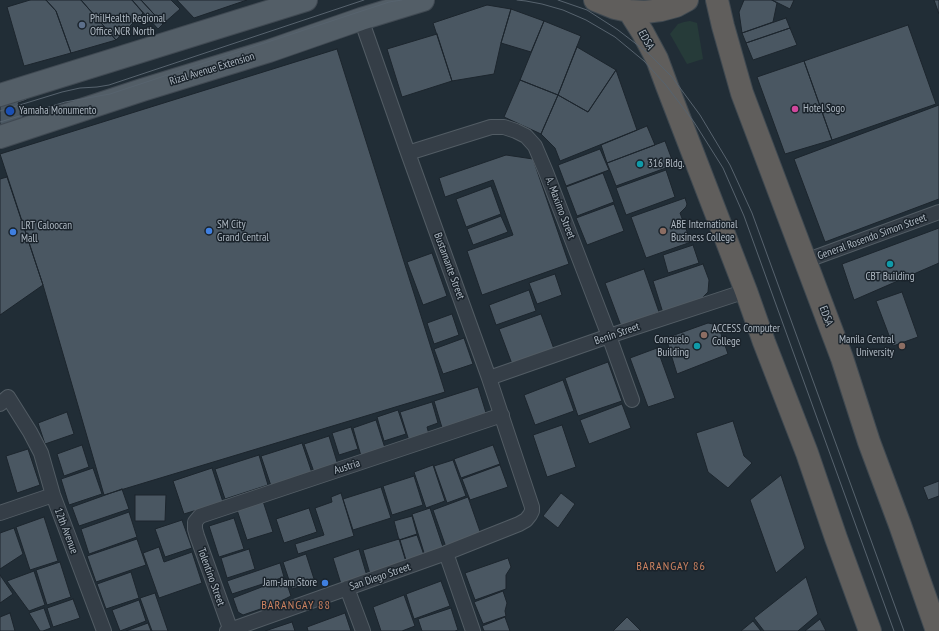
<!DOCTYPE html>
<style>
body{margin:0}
canvas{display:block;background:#212d36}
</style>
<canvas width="939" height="631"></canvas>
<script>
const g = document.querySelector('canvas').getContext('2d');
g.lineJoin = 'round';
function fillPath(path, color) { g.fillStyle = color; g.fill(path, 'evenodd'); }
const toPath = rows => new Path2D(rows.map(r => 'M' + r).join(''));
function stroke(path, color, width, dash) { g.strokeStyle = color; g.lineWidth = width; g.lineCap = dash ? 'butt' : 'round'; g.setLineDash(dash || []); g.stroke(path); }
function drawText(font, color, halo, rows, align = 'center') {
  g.font = font + ' "PT Sans Narrow",sans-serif'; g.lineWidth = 3; g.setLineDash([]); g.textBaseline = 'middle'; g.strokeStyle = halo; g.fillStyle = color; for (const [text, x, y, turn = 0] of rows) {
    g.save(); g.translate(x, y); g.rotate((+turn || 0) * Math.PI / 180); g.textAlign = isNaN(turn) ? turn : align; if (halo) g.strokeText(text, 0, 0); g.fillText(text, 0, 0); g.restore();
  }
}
fillPath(toPath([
 [690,21,697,23,703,59,687,64,670,34,678,24,684,22]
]), '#263b39');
const building = toPath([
 [30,0,46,0,56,11,71,53,24,66,7,7,30,0],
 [46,0,81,0,116,40,71,53,56,11,46,0],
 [81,0,132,0,143,13,116,40,81,0],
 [132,0,141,0,163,24,158,29,132,0],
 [141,0,171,0,180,9,163,24,141,0],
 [177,0,247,0,194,18,177,0],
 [744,0,772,0,777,3,773,22,742,33,739,12,744,0],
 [772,0,794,0,790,9,772,0],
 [934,0,939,0,939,14,934,0],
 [487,5,511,9,501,43,494,74,452,81,433,23,487,5],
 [511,9,544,21,531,52,501,43,511,9],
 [786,18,790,28,746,43,742,33,786,18],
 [544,21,581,36,558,95,520,80,544,21],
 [908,25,936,104,832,140,804,61,908,25],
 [790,28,797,45,753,60,746,43,790,28],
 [437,34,452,81,402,97,387,49,437,34],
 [577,47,616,70,588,112,558,95,577,47],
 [337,49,445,392,104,495,43,285,0,154,337,49],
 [804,61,832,140,785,154,757,77,804,61],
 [616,70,637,130,560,161,555,148,541,134,558,95,588,112,616,70],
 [520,80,558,95,541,134,504,117,520,80],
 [23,87,27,100,18,103,24,119,0,140,0,94,23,87],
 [939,105,939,199,825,242,794,159,939,105],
 [647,126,655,145,607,163,601,145,647,126],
 [665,141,674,165,616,186,607,163,665,141],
 [600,149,609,170,566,186,558,165,600,149],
 [506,155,533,159,569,264,482,295,467,251,513,235,493,180,445,197,439,178,506,155],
 [666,170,675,197,626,215,616,188,666,170],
 [603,173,614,202,577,216,566,187,603,173],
 [7,177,43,285,0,315,0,179,7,177],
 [491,186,501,214,466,227,456,199,491,186],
 [685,198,687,204,686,207,680,213,691,242,646,258,631,217,685,198],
 [614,204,624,231,587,245,576,218,614,204],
 [501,216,508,232,473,245,467,229,501,216],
 [939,228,939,263,854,300,842,264,939,228],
 [693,245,699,263,668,273,663,255,693,245],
 [432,253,447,296,423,305,407,262,432,253],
 [703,264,709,280,708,292,701,299,663,313,653,281,703,264],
 [644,269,659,312,621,326,605,283,644,269],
 [555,274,562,295,537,304,529,283,555,274],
 [529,290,536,311,496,325,489,305,529,290],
 [902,292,918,337,893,346,876,301,902,292],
 [452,314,459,335,434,344,427,323,452,314],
 [541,314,554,349,512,364,499,329,541,314],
 [708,323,718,325,728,354,677,374,666,338,708,323],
 [464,338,473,364,443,374,434,349,464,338],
 [657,348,675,398,648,407,630,358,657,348],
 [608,362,622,401,578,416,565,378,608,362],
 [563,380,574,411,535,425,524,395,563,380],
 [478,387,487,416,443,431,434,401,478,387],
 [432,402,438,423,427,427,430,438,410,444,400,412,432,402],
 [622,404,631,428,589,444,580,420,622,404],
 [398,410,406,434,384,441,377,417,398,410],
 [67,412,74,434,45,444,38,423,67,412],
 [376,420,385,448,361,456,353,428,376,420],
 [733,421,744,456,752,463,728,488,708,472,696,433,733,421],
 [562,425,576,467,547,477,533,435,562,425],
 [351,427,358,449,339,455,332,433,351,427],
 [329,436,338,465,314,472,304,444,329,436],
 [302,443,312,473,271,486,261,456,302,443],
 [82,445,89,467,64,476,57,454,82,445],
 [493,445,500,464,461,478,454,459,493,445],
 [28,449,40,485,17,493,6,456,28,449],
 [259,455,268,485,225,499,215,469,259,455],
 [453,460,466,496,447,503,434,466,453,460],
 [433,465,445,501,426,508,414,472,433,465],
 [500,465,508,487,470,500,462,479,500,465],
 [93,468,102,494,69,505,61,479,93,468],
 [212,468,223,502,184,514,173,481,212,468],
 [781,475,805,548,776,573,750,500,781,475],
 [414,476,423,505,392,515,383,486,414,476],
 [939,481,939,496,928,500,923,487,939,481],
 [381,487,391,518,353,530,343,499,381,487],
 [122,489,129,509,79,526,72,507,122,489],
 [341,493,354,536,298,554,295,544,324,535,315,508,332,502,331,497,341,493],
 [561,493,575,504,558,528,543,516,561,493],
 [135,495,166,495,165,521,135,521,135,495],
 [468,497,482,537,447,550,433,510,468,497],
 [263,501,273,532,247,540,237,510,263,501],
 [309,508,317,532,284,543,276,519,309,508],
 [430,508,444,550,425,556,412,514,430,508],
 [129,512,137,537,89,554,81,529,129,512],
 [412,516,417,534,399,540,394,521,412,516],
 [44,517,58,561,30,570,16,527,44,517],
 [234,518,244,549,219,557,209,526,234,518],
 [182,520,192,548,165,557,155,529,182,520],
 [14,528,23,554,0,569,0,533,14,528],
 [417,535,424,555,406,560,400,540,417,535],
 [137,539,146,565,96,582,87,556,137,539],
 [399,539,406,562,370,574,363,550,399,539],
 [159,547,164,562,192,552,202,583,159,598,143,553,159,547],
 [249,549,255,569,227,578,221,558,249,549],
 [359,549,367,576,341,584,333,558,359,549],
 [306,554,315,582,292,589,283,562,306,554],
 [508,558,511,567,506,575,506,589,475,600,465,573,508,558],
 [60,562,71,597,47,605,36,570,60,562],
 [280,563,284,577,232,594,227,581,280,563],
 [34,571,45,605,29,611,7,581,34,571],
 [131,572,139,598,106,609,97,584,131,572],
 [0,575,13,594,0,603,0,575],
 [806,577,818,614,798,631,764,631,754,618,806,577],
 [285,578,291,596,275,604,243,615,238,612,233,598,285,578],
 [441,581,450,606,414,619,406,594,441,581],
 [503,591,507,603,505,611,506,616,483,624,474,602,503,591],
 [155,593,168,631,152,631,140,598,155,593],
 [404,595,415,626,402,631,381,631,373,607,404,595],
 [73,599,80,618,53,627,47,608,73,599],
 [139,600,146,621,120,631,112,610,139,600],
 [44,608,51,628,43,631,40,631,29,613,44,608],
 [451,608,458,630,455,631,422,631,418,619,451,608],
 [10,613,15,631,0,631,0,617,10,613],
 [345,613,351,631,308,631,307,627,345,613],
 [505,617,510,631,484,631,482,626,505,617],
 [627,617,641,631,613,631,627,617],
 [820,619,826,631,805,631,820,619],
 [753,621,761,631,741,631,753,621],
 [292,622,295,631,265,631,292,622],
 [148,623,151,631,126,631,148,623]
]);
fillPath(building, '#4a5762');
stroke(building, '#1c252d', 1);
const minor = toPath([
 [408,153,491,127,504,127,516,131,526,136,535,146,546,172,609,336,632,400],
 [805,261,939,212],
 [489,378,609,336,746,291],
 [0,404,8,397,30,432,41,453,53,495,104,631],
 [0,513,53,495],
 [446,553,473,631],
 [347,588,363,631],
 [227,631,446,553,519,524,526,520,530,515,532,511,532,507,489,378,408,153,361,19],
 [231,631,197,536,195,529,195,522,200,516,502,415]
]);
const primary = toPath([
 [0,95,306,0],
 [0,137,142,90,269,51,361,19,423,0]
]);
const trunk = toPath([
 [595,0,615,8,629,11,645,12,661,10,676,6,687,0],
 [717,0,723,26,742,93,842,358,869,442,900,525,937,631],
 [629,11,643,33,657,59,667,86,746,291,764,342,807,453,836,538,870,631]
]);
stroke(minor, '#525c64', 16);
stroke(primary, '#414a53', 24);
stroke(trunk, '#3f4951', 24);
stroke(minor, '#353e47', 14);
stroke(primary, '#535e67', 22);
stroke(trunk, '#605e5c', 22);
stroke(toPath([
 [517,0,526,1,542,4,563,10,586,20,615,37,644,61,665,84,694,122,723,168,744,216,894,631],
 [558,0,587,10,618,30,648,53,672,77,700,115,730,165,752,213,904,631],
 [0,111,62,92,80,88,97,87,109,85,364,0],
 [0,122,65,102,110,94,389,2,402,0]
]), '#57636e', 1);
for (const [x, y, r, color] of [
 [82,25,4,"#5c6f8a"],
 [795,109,4,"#d1479c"],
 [10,111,5,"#1a4fb4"],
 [640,164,4,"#0f9aa8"],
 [209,231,4,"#3f7fe0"],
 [663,231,4,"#8d6e63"],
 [13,232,4,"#3f7fe0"],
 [890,264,4,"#0f9aa8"],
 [704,335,4,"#8d6e63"],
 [697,346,4,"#0f9aa8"],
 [902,346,4,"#8d6e63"],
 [325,583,4,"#3f7fe0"]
]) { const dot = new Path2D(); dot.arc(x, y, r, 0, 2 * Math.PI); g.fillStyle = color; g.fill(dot); stroke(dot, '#1a232b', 1.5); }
drawText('11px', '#afb9c3', '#1a232b', [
 ["PhilHealth Regional",90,19],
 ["Office NCR North",90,32],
 ["Hotel Sogo",803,109],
 ["Yamaha Monumento",19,111],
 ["316 Bldg.",648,164],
 ["SM City",217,225],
 ["Grand Central",217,238],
 ["ABE International",671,225],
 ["Business College",671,238],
 ["LRT Caloocan",21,226],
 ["Mall",21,239],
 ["CBT Building",890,277,"center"],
 ["ACCESS Computer",712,329],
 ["College",712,342],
 ["Consuelo",689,340,"right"],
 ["Building",689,353,"right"],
 ["Manila Central",894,340,"right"],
 ["University",894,353,"right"],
 ["Jam-Jam Store",317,583,"right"]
], 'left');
drawText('11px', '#afb9c3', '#1a232b', [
 ["EDSA",646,40,61],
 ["Rizal Avenue Extension",212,69,-17],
 ["A. Maximo Street",560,208,69],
 ["General Rosendo Simon Street",872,237,-20],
 ["Bustamante Street",449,266,70],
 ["EDSA",826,316,69],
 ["Benin Street",617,334,-19],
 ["Austria",347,467,-18],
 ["12th Avenue",66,531,69],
 ["Tolentino Street",211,577,70],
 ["San Diego Street",380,577,-19]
]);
g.letterSpacing = '1px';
drawText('12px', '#cd8361', '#1a232b', [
 ["BARANGAY 86",671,567],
 ["BARANGAY 88",296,606]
]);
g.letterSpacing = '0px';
</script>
